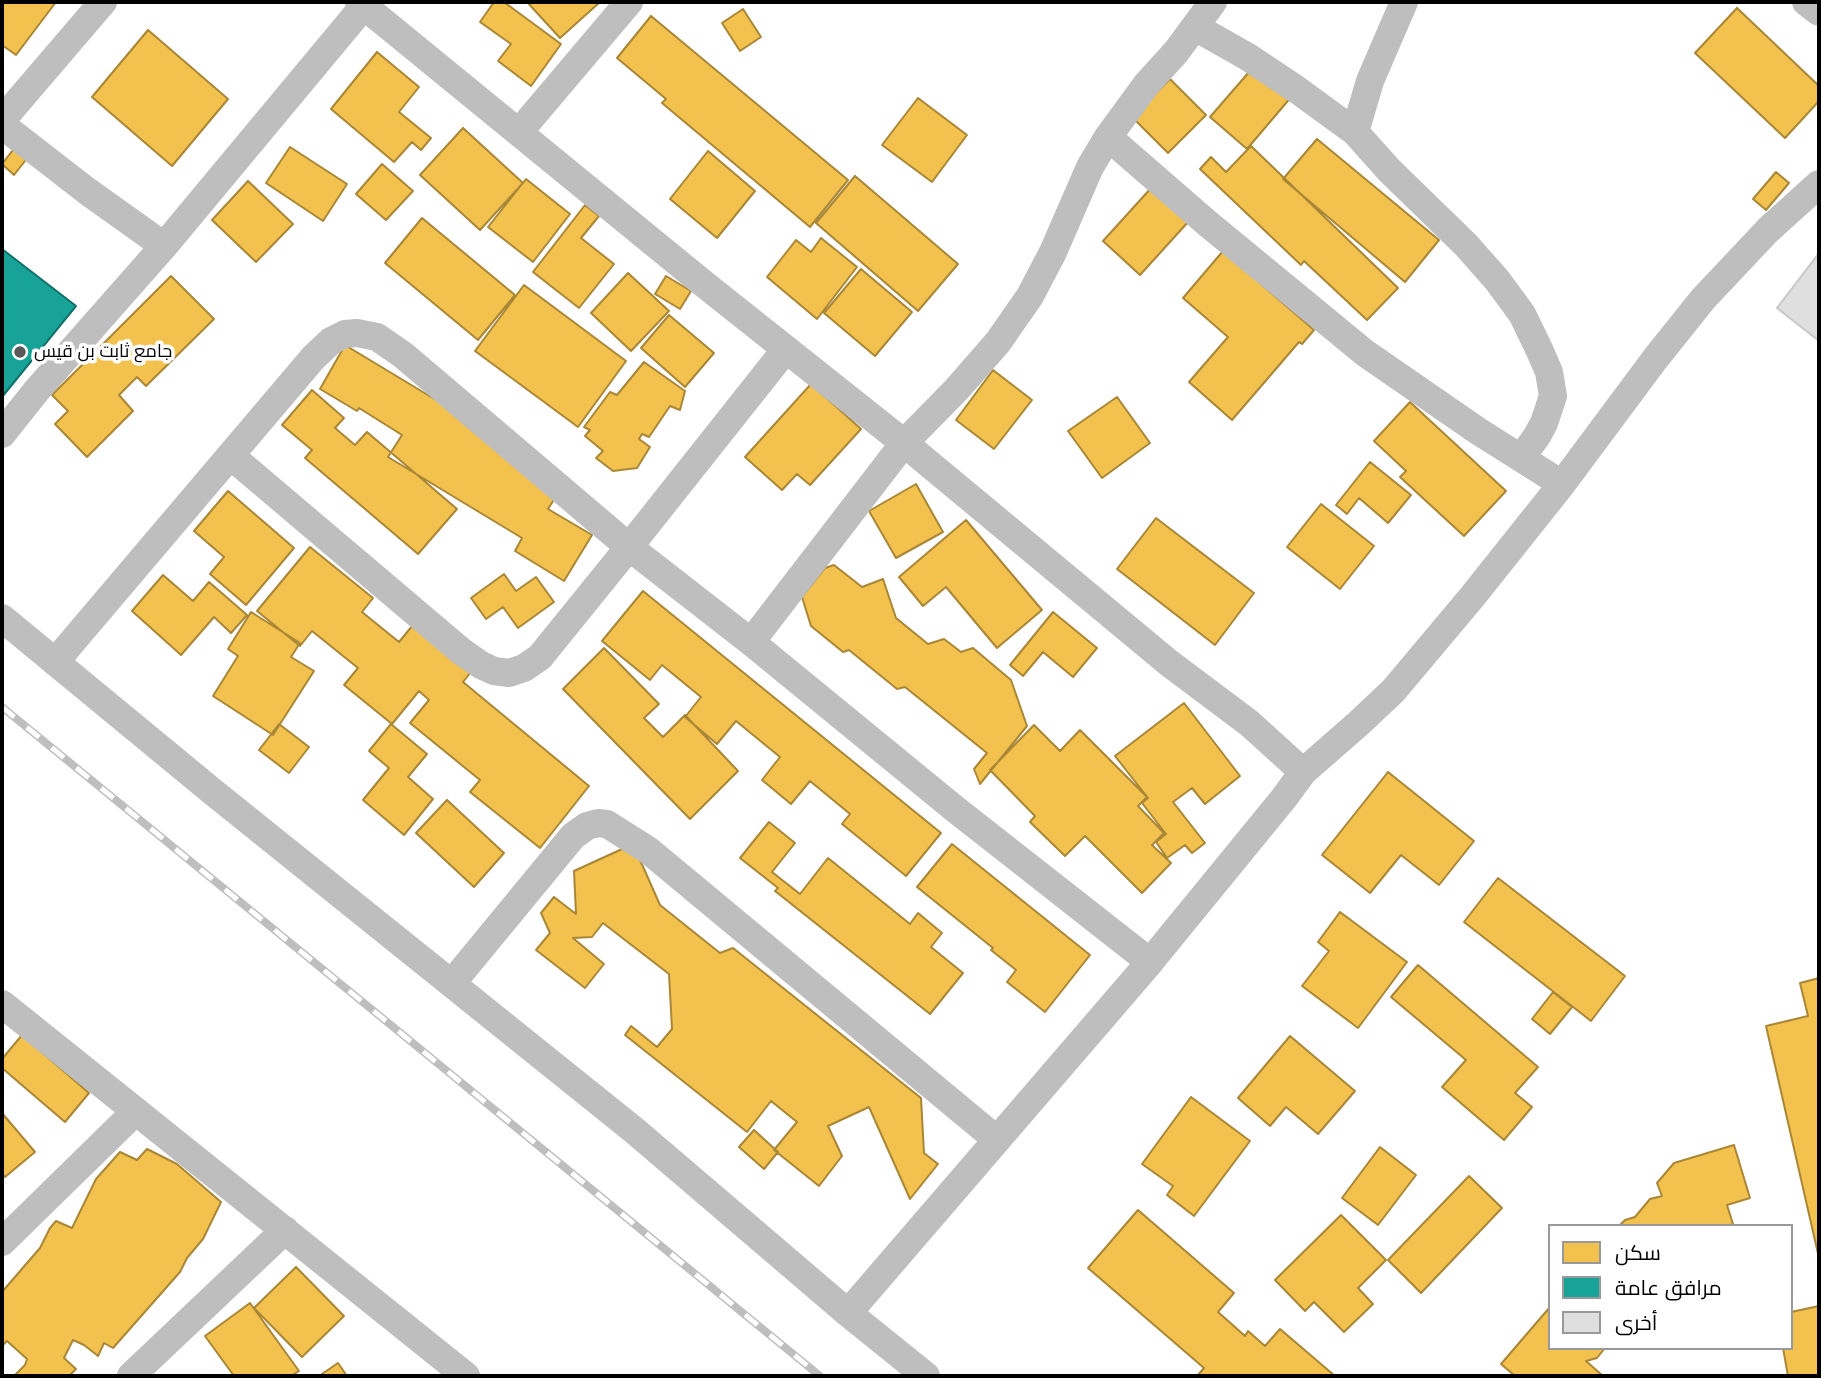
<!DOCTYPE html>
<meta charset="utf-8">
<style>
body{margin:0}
#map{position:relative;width:1821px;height:1378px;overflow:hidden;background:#fff;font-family:"Fira Sans",Cairo,sans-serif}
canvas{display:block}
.frame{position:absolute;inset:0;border:4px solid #000;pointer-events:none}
.legend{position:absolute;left:1548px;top:1224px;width:245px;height:126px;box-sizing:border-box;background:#fff;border:2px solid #999;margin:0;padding:9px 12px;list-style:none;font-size:21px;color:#000}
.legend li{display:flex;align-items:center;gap:14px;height:35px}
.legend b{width:35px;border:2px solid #999}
</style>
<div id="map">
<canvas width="1821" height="1378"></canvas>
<div class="frame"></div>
<ul class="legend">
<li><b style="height:19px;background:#f2c14e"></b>سكن</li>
<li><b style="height:19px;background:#17a398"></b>مرافق عامة</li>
<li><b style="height:19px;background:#dfdfdf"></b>أخرى</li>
</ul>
</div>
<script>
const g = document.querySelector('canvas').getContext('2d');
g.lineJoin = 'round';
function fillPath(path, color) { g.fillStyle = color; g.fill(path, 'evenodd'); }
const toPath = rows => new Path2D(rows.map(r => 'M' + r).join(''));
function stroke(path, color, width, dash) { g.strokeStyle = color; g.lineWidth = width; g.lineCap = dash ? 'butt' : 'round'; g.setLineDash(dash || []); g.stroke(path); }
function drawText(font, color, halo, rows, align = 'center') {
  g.font = font + ' "Fira Sans",Cairo,sans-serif'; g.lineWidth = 7; g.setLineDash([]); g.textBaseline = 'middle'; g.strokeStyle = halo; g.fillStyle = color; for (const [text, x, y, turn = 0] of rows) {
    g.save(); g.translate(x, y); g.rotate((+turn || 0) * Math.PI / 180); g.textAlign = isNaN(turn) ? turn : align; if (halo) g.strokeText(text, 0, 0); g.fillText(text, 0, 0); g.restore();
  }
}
const homes = toPath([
 [2,2,56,2,16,55,2,45,2,2],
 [494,2,504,2,561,44,531,86,498,61,511,44,480,22,494,2],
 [527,2,600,2,560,38,527,2],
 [1737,8,1819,86,1819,101,1785,138,1695,53,1737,8],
 [743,9,761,37,740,51,722,23,743,9],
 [651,16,848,180,810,227,662,103,666,99,617,58,651,16],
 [148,30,228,99,172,166,92,97,148,30],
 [377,52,419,87,399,112,431,138,421,150,412,142,394,162,331,109,377,52],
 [1256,64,1292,96,1247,149,1210,117,1256,64],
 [1170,79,1206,115,1168,153,1132,117,1170,79],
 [918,98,967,135,932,182,882,145,918,98],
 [463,128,523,183,480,230,420,175,463,128],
 [23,137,36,147,14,175,2,164,23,137],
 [1317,139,1439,240,1405,282,1283,179,1317,139],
 [1251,146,1398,288,1367,320,1304,261,1301,265,1200,169,1211,157,1226,172,1251,146],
 [290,147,347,184,323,221,266,183,290,147],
 [708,151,755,191,717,238,670,199,708,151],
 [382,164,413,191,386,220,356,194,382,164],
 [1776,172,1789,183,1766,210,1753,199,1776,172],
 [855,176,958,264,918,311,816,223,855,176],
 [526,179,570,214,533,262,488,227,526,179],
 [248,181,293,224,256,262,212,220,248,181],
 [1152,187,1189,221,1140,275,1103,241,1152,187],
 [585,205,599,216,581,238,614,264,579,308,533,272,585,205],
 [422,218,515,295,478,340,385,263,422,218],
 [821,238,857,267,817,319,767,277,796,240,811,252,821,238],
 [1223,251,1314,330,1302,344,1299,342,1232,420,1189,382,1228,337,1183,298,1223,251],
 [861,269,912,312,875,356,824,313,861,269],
 [628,273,669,311,631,351,591,313,628,273],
 [171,276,214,319,146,386,137,377,119,395,133,411,87,457,55,424,68,411,52,395,171,276],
 [666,276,691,291,680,309,655,294,666,276],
 [524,285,626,361,578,427,475,351,524,285],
 [669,315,714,353,685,387,641,348,669,315],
 [345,345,567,479,548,509,592,535,564,581,515,551,522,538,388,457,402,435,359,408,357,411,320,389,345,345],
 [644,362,685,391,680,410,670,406,649,437,642,434,639,439,650,447,637,468,613,471,596,458,603,451,585,436,590,430,584,427,610,392,617,395,644,362],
 [993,370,1032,400,994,449,956,420,993,370],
 [811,384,861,429,810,485,797,474,782,490,745,457,811,384],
 [312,390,344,418,335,428,355,445,367,432,457,509,418,554,305,458,312,450,282,425,312,390],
 [1117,397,1150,443,1102,478,1068,431,1117,397],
 [1410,402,1506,491,1464,536,1400,477,1406,471,1374,441,1410,402],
 [1370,462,1411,495,1388,523,1359,498,1347,514,1336,505,1370,462],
 [916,484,943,532,896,558,869,511,916,484],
 [228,491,294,548,246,605,210,574,224,557,194,531,228,491],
 [1321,504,1374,546,1340,589,1287,547,1321,504],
 [1156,518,1254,593,1215,645,1117,569,1156,518],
 [966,520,1042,610,997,648,946,587,923,606,899,577,966,520],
 [310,547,373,598,362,612,399,642,417,620,475,667,463,682,589,786,540,848,470,792,480,780,410,723,429,700,419,691,392,724,344,685,358,668,312,631,300,646,257,611,310,547],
 [834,565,862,587,883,579,896,618,928,644,944,639,961,652,973,648,1011,680,1027,726,980,784,974,769,987,753,905,687,897,689,849,650,843,652,811,626,802,597,825,568,834,565],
 [504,574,516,591,536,577,554,602,518,628,503,607,486,619,471,598,504,574],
 [163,575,193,601,209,582,247,615,231,633,214,617,181,655,132,611,163,575],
 [643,591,941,833,906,876,842,824,850,814,810,781,791,804,762,780,780,757,736,721,717,744,685,717,701,697,662,665,650,680,602,641,643,591],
 [251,612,300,643,291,657,314,671,273,735,213,696,238,656,228,649,251,612],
 [1053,612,1097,648,1073,677,1043,652,1023,676,1010,665,1053,612],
 [604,648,659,704,644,718,663,737,685,715,738,771,690,819,563,689,604,648],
 [1184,703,1240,776,1205,804,1192,788,1173,802,1205,843,1192,853,1185,845,1167,858,1156,842,1166,834,1142,803,1148,798,1115,756,1184,703],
 [279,724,309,747,289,773,259,750,279,724],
 [391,724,427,754,408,777,433,799,404,835,363,800,389,768,369,751,391,724],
 [1034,725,1060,751,1080,730,1147,797,1138,806,1164,833,1152,845,1171,863,1142,893,1085,836,1065,856,1030,822,1035,816,990,770,1034,725],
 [1388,772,1474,841,1439,885,1401,855,1370,893,1322,855,1388,772],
 [447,800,504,853,474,887,416,833,447,800],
 [769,822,795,843,772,872,800,894,828,858,910,924,918,913,942,933,931,947,963,973,930,1014,775,891,778,888,740,858,769,822],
 [633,844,660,905,720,953,733,948,921,1098,924,1153,938,1164,910,1199,869,1107,828,1126,842,1156,819,1186,774,1150,797,1122,771,1101,747,1132,625,1035,631,1026,657,1047,672,1029,669,974,603,923,592,937,573,938,604,964,585,988,536,950,550,933,541,913,554,897,576,914,574,871,633,844],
 [952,844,1090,955,1045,1012,1007,982,1016,970,991,950,993,948,917,887,952,844],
 [1498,878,1625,976,1591,1021,1464,922,1498,878],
 [1340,912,1407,962,1358,1028,1302,986,1329,951,1318,942,1340,912],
 [1418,965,1538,1067,1515,1093,1532,1107,1504,1140,1442,1087,1466,1060,1391,997,1418,965],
 [1819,978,1819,1258,1766,1026,1808,1016,1800,983,1819,978],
 [1553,992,1572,1007,1550,1034,1532,1019,1553,992],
 [22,1035,89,1093,65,1122,2,1068,2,1059,22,1035],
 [1290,1036,1355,1091,1318,1134,1286,1107,1270,1126,1238,1098,1290,1036],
 [1191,1097,1250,1141,1194,1216,1167,1195,1173,1186,1142,1164,1191,1097],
 [2,1113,35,1152,5,1177,2,1173,2,1113],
 [754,1130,778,1152,764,1169,739,1147,754,1130],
 [1734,1145,1750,1198,1727,1205,1733,1224,1728,1226,1619,1226,1625,1220,1635,1217,1650,1199,1662,1196,1657,1183,1674,1163,1734,1145],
 [1380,1147,1416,1175,1378,1225,1342,1198,1380,1147],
 [147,1149,177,1164,221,1202,203,1239,187,1258,180,1272,113,1348,104,1343,98,1356,84,1345,73,1340,64,1358,76,1369,69,1376,14,1376,25,1365,27,1359,7,1341,2,1346,2,1292,40,1248,50,1228,56,1221,72,1228,96,1179,120,1152,137,1160,147,1149],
 [1469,1176,1502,1208,1421,1293,1388,1260,1469,1176],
 [1138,1210,1234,1293,1218,1312,1245,1336,1248,1331,1265,1346,1280,1329,1335,1376,1197,1376,1204,1368,1088,1268,1138,1210],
 [1341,1215,1386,1260,1358,1288,1373,1304,1344,1332,1314,1302,1305,1311,1275,1280,1341,1215],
 [296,1267,344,1316,302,1357,254,1308,296,1267],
 [250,1303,299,1371,291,1376,234,1376,205,1336,250,1303],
 [1819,1306,1819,1376,1788,1376,1783,1348,1791,1348,1791,1312,1819,1306],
 [1550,1307,1550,1348,1605,1348,1597,1358,1586,1361,1603,1376,1515,1376,1501,1364,1550,1307],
 [338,1363,347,1376,319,1376,338,1363]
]);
fillPath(homes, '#f2c14e');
stroke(homes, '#a98737', 2);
const public = toPath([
 [2,249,76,306,2,397,2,249]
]);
fillPath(public, '#17a398');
stroke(public, '#10726a', 2);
const building = toPath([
 [1819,253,1819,341,1777,308,1819,253]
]);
fillPath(building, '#dfdfdf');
stroke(building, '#c7c7c7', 2);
stroke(toPath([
 [359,2,704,284,904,443,1169,663,1249,723,1303,772],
 [1806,2,1819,12],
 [1195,27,1248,57,1296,89,1355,132,1389,170,1466,245,1497,280,1522,314,1539,349,1549,372,1553,396,1544,423,1537,436,1521,458],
 [2,120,103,2],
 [2,125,87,191,164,246],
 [519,132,629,2],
 [1355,132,1370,81,1404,2],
 [1108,137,1207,223,1365,353,1478,431,1562,484],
 [2,434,37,390,164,246,367,2],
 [231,456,461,651,481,665,494,671,509,673,524,668,540,657,629,547,786,349],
 [2,618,213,792,635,1131,848,1313,926,1376],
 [751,642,904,443,957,389,998,342,1030,296,1053,252,1090,167,1108,137,1146,85,1176,52,1213,2],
 [55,662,313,358,331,341,345,334,357,333,377,337,403,355,629,547,751,642,955,809,1150,962],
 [452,983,573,836,587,826,598,823,607,824,648,850,996,1139],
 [2,1004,466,1376],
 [2,1242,136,1111],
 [848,1313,1150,962,1284,798,1303,772,1359,723,1393,691,1472,597,1562,484,1655,359,1703,299,1768,230,1819,184],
 [131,1376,285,1230]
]), '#bebebe', 28);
const rail = toPath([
 [2,707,820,1376]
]);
stroke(rail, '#bebebe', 8);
stroke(rail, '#fff', 5, [16]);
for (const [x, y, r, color] of [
 [20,352,7,"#595959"]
]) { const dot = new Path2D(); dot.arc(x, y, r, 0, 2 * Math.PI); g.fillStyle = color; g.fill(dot); stroke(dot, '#fff', 2.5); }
drawText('18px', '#000', '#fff', [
 ["جامع ثابت بن قیس",34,352]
], 'left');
</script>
